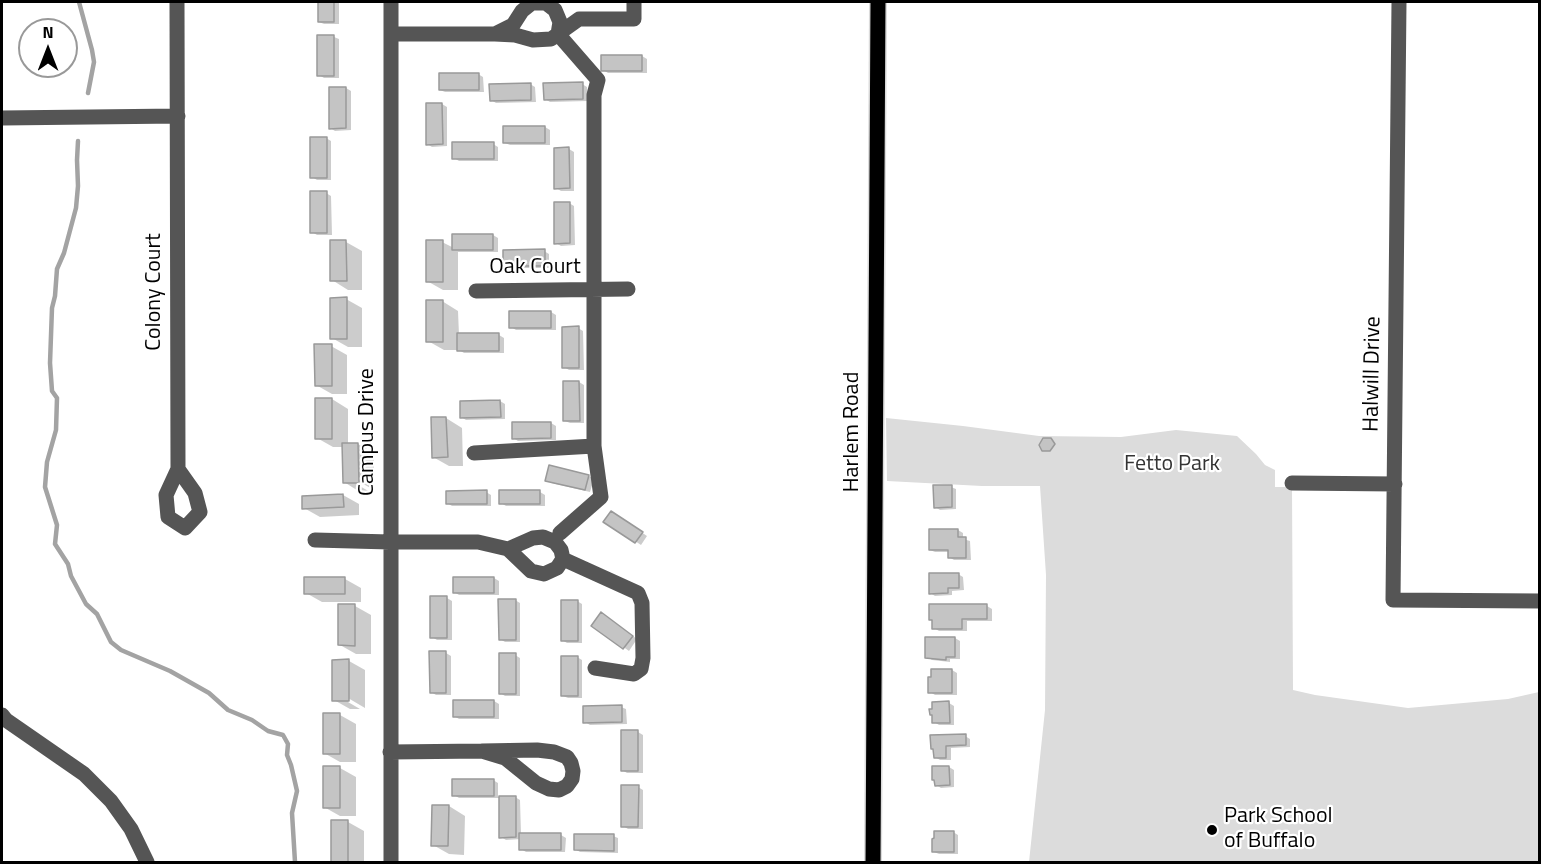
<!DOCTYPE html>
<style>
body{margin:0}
#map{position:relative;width:1541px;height:864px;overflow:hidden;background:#fff;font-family:"Titillium Web",sans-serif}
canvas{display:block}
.frame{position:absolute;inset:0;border:3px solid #000;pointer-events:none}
.north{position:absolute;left:18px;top:18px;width:60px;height:60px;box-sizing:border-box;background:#fff;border:2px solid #999;border-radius:50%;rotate:0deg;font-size:16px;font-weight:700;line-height:24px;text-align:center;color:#000}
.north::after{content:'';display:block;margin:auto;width:21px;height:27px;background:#000;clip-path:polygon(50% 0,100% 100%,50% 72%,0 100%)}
</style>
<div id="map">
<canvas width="1541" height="864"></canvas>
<div class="frame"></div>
<div class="north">N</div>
</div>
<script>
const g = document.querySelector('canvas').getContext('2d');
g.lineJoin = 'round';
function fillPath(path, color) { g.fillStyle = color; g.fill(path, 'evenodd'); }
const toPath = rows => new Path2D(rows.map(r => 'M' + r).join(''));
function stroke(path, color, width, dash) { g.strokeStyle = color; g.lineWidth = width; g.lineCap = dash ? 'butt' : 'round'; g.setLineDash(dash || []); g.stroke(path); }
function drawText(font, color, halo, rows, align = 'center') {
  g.font = font + ' "Titillium Web",sans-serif'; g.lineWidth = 4.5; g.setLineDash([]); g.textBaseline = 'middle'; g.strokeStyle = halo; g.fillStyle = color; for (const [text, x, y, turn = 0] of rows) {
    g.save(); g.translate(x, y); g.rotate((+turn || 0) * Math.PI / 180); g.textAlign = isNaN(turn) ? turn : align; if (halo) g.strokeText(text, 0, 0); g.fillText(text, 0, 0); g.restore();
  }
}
fillPath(toPath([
 [886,418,963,426,1039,436,1121,437,1176,430,1237,436,1256,454,1265,465,1275,470,1275,487,1292,487,1293,690,1315,695,1408,708,1508,699,1539,692,1539,862,1029,862,1045,710,1046,575,1040,486,982,486,887,481]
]), '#dcdcdc');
fillPath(toPath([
 [319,2,339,2,339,24,324,24,319,22],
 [334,37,339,39,339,78,324,78,319,75],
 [642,56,647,59,647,73,608,73,603,70],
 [478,74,483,77,484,92,445,92,440,90],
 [530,84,535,87,536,102,496,103,491,100],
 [582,84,587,87,588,101,550,102,545,99],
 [346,88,351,91,351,130,335,131,330,128],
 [427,104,442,104,447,107,447,146,432,147,427,144],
 [545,127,550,130,550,145,510,145,505,143],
 [326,138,331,141,331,180,317,180,312,177],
 [493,144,498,147,498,161,459,161,454,158],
 [569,149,574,152,574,191,561,191,556,188],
 [326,193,331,196,332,235,317,235,312,232],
 [569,203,574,206,575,245,561,246,556,243],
 [493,235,498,238,498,252,458,252,458,290,443,290,427,281,442,242,454,248],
 [346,242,362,251,362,290,348,290,332,280],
 [544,251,549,254,549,268,510,268,505,265],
 [346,299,362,308,362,347,348,347,332,338],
 [442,301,458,311,459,335,499,335,504,338,504,353,464,353,459,350,444,350,428,341],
 [551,312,556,315,556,330,516,330,511,327],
 [578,328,583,331,584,370,569,370,564,367],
 [331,346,347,355,347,394,332,394,316,385],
 [579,382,584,385,584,423,570,423,565,421],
 [332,399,348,409,348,444,358,444,374,453,374,490,358,481,358,485,370,492,360,492,344,482,344,447,333,447,317,438],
 [500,401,505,404,505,419,466,420,461,417],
 [446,418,462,428,463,466,449,466,433,457],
 [551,423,556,426,556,440,518,441,513,438],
 [589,476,594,479,590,492,551,483,547,480],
 [951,487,956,489,956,509,940,510,935,507],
 [486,492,491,495,491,506,452,506,447,503],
 [540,492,545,495,545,506,506,506,501,503],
 [343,495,359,504,359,515,320,517,304,508],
 [616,515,647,536,641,545,605,521],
 [958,530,963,533,963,539,970,541,971,560,954,560,949,557,949,552,935,552,930,550],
 [958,574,963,577,964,590,952,591,952,595,935,596,930,593],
 [306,578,345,579,361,588,361,602,322,602,306,593],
 [494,578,499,581,499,595,459,595,454,592],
 [447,598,452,601,452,640,437,640,432,637],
 [515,600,520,603,520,642,505,642,500,639],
 [577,601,582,604,582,643,567,643,562,640],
 [355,606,371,615,371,654,356,654,340,645],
 [987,606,992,609,992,621,967,621,967,631,939,631,934,628,934,621,930,620],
 [606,617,637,639,629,651,593,625],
 [955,638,960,641,960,659,950,659,950,662,932,660,927,657],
 [446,653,451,656,451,695,436,695,431,692],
 [515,655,520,658,520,696,505,696,500,693],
 [577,657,582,660,582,698,568,698,563,696],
 [349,661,365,670,365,708,348,698,348,702,360,709,350,709,334,700],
 [952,670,957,673,957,695,935,695,930,692],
 [494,701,499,704,499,719,459,719,454,716],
 [949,703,954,706,954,725,939,725,934,722,933,716,931,714,933,711],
 [621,707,626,709,627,724,590,725,585,722],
 [340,715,356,724,356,762,340,762,324,753],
 [638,732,643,735,643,773,627,773,622,770],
 [965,736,970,739,970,747,951,748,951,760,940,760,935,757,935,750,932,749],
 [949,767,954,770,954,787,941,788,936,785],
 [340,768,356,777,356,816,340,816,324,807],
 [493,780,498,783,498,797,515,797,520,800,521,834,561,835,566,838,565,852,526,852,521,849,521,839,506,840,501,837,500,798,459,798,454,795],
 [638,787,643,790,643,829,628,829,623,826],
 [449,806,465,816,464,855,449,854,433,845],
 [348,822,364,831,364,862,333,861],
 [953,832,958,835,958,854,939,854,934,852],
 [613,836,618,838,618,853,580,852,575,849]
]), '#0003');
stroke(toPath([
 [79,2,92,50,94,62,88,93],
 [78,141,77,160,78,186,76,208,64,253,57,269,55,296,52,308,50,363,52,391,57,398,56,430,47,462,45,487,57,525,55,544,68,564,71,576,86,604,97,614,111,642,121,650,170,671,209,693,228,710,252,720,268,731,283,735,288,744,287,755,291,765,297,791,292,813,295,862]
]), '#a3a3a3', 4.5);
const building = toPath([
 [318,2,334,2,334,22,318,22,318,2],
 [317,35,334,35,334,76,317,76,317,35],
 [601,55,642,55,642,71,601,71,601,55],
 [439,73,479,73,479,90,439,90,439,73],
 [583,82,583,99,544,100,543,83,583,82],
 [531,83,531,100,490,101,489,84,531,83],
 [329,87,346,87,346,128,329,129,329,87],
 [426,103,442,103,443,144,426,145,426,103],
 [503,126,545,126,545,143,503,143,503,126],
 [310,137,327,137,327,178,310,178,310,137],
 [452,142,494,142,494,159,452,159,452,142],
 [569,147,570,188,554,189,554,148,569,147],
 [310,191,327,191,327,233,310,233,310,191],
 [554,202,570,202,570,243,554,244,554,202],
 [452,234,493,234,493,250,452,250,452,234],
 [330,240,346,240,347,281,330,281,330,240],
 [426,240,443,240,443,282,426,282,426,240],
 [545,249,545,266,503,266,503,250,545,249],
 [347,297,347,339,330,339,330,298,347,297],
 [426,300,443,300,443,342,426,342,426,300],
 [509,311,551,311,551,328,509,328,509,311],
 [579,326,579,368,562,368,562,327,579,326],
 [457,333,499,333,499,351,457,351,457,333],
 [314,344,332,344,332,386,315,386,314,344],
 [563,381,579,381,580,421,563,421,563,381],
 [315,398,332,398,332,439,315,439,315,398],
 [500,400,501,417,460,418,460,401,500,400],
 [431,417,446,417,448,457,432,458,431,417],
 [512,422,551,422,551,438,512,439,512,422],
 [1043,438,1051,438,1055,444,1050,451,1042,451,1039,445,1043,438],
 [342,443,358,443,359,483,343,483,342,443],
 [549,465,589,475,585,490,545,481,549,465],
 [933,485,952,485,952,507,934,508,933,485],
 [487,490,487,504,446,504,446,491,487,490],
 [499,490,540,490,540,504,499,504,499,490],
 [343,494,344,507,302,509,302,496,343,494],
 [611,511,643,532,635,543,603,522,611,511],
 [929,529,958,529,958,537,966,537,966,558,948,558,948,550,929,550,929,529],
 [929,573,959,573,959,588,948,588,948,593,929,594,929,573],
 [304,577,345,577,345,594,304,594,304,577],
 [453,577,494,577,494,593,453,593,453,577],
 [430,596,447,596,447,638,430,638,430,596],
 [498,599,516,599,516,640,499,640,498,599],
 [561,600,578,600,578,641,561,641,561,600],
 [338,604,355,604,355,646,338,645,338,604],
 [929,604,987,604,987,619,962,619,962,629,932,629,932,620,929,620,929,604],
 [601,612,633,636,623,649,591,626,601,612],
 [925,637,955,637,955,657,946,657,946,660,925,658,925,637],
 [429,651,446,651,446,693,430,693,429,651],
 [499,653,516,653,516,694,499,694,499,653],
 [561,656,578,656,578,696,561,696,561,656],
 [349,659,349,701,332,701,332,660,349,659],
 [931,669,952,669,952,693,928,693,928,677,931,677,931,669],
 [453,700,494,700,494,717,453,717,453,700],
 [949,701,950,723,932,723,932,715,930,715,929,709,932,709,932,702,949,701],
 [622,705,622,722,583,723,583,706,622,705],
 [323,713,340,713,340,754,323,754,323,713],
 [621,730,638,730,638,771,621,771,621,730],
 [966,734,966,745,946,746,946,758,934,758,933,749,931,749,930,735,966,734],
 [323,766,340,766,340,808,323,808,323,766],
 [932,766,949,766,950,785,935,786,934,780,932,780,932,766],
 [452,779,494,779,494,796,452,796,452,779],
 [621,785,639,785,638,827,621,827,621,785],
 [499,796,516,796,516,837,499,838,499,796],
 [432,805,449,805,448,846,431,846,432,805],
 [331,820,348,820,348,862,331,862,331,820],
 [934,831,954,831,954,852,932,852,932,839,934,838,934,831],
 [519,833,561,833,561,850,519,850,519,833],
 [574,834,614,834,614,851,574,850,574,834]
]);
fillPath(building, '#c4c4c4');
stroke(building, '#999', 1.5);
const major = toPath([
 [873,862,878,2]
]);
stroke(major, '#dbdbdb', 18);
stroke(toPath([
 [177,2,178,469,166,495,168,517,185,528,200,512,195,493,178,469],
 [1399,2,1393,600,1540,601],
 [391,34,495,34,515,35,533,40,551,39,558,34,560,22,555,10,546,3,532,3,522,11,513,25,495,34],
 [2,118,178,116],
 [476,291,628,289],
 [474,453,594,446],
 [1292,483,1395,484],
 [560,533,601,497,594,446,594,95,598,80,558,34,579,19,634,19,634,2],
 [315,540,390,542,478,542,508,549,531,571,544,574,557,568,563,559,561,550,555,542,543,537,533,538,508,549],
 [563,559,638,593,642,603,643,658,641,669,634,674,595,668],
 [2,715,6,720,84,774,111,801,131,829,147,862],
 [390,752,482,751,505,758,536,783,549,789,559,790,567,786,572,779,573,771,571,763,567,757,554,752,537,750,482,751],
 [391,862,391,2]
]), '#555', 15);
stroke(major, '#000', 15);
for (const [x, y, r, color] of [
 [1212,830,6,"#000"]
]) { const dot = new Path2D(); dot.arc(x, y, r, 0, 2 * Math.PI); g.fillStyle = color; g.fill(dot); stroke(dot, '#fff', 2); }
drawText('22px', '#000', '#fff', [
 ["Oak Court",535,268],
 ["Colony Court",155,292,-90],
 ["Halwill Drive",1373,374,-89],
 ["Campus Drive",368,432,-90],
 ["Harlem Road",853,432,-90]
]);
drawText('22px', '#333', '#fff', [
 ["Fetto Park",1172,465]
]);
drawText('22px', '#000', '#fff', [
 ["Park School",1224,817],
 ["of Buffalo",1224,842]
], 'left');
</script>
